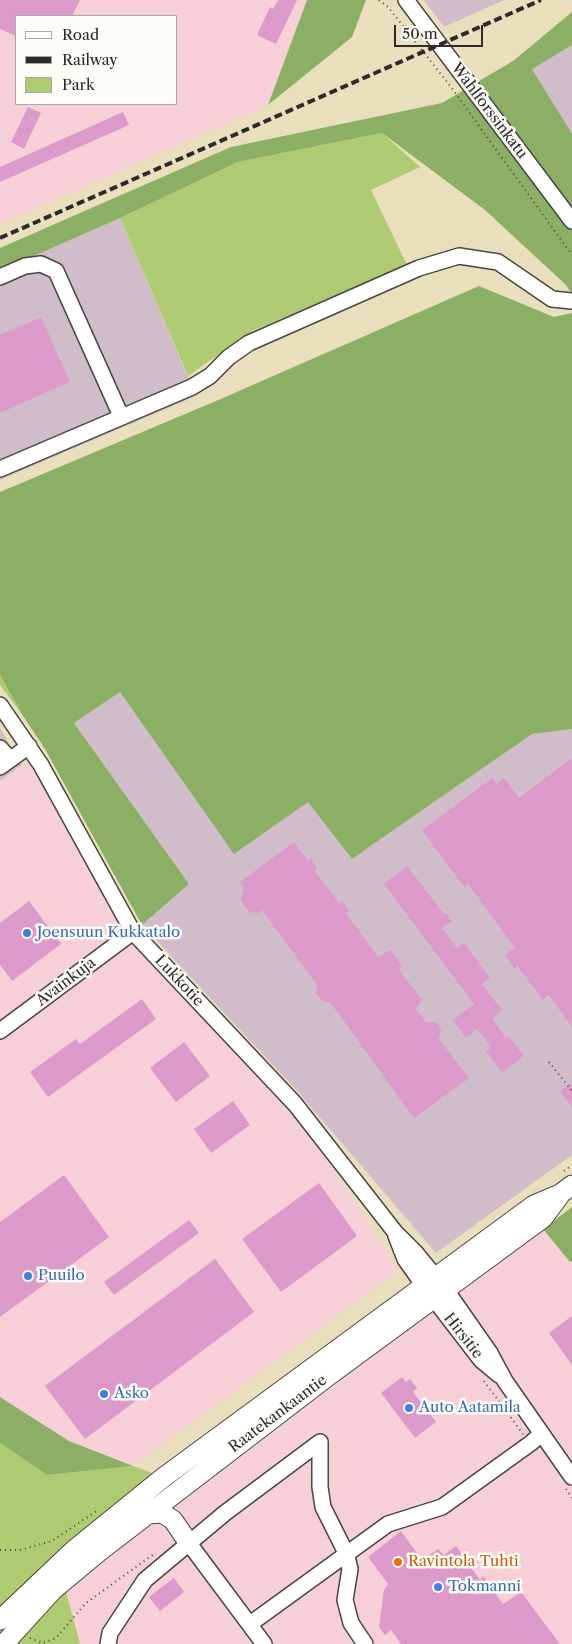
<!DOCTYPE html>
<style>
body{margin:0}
#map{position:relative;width:572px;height:1644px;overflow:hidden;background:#eadfbc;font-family:"Libre Caslon Text",serif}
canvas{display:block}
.legend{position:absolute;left:15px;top:15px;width:162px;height:90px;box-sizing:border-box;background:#fdfcf7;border:1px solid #a9a8a5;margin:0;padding:6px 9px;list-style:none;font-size:15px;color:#2b2b2b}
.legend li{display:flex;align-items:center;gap:10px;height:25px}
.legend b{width:25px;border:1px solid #a9a8a5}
.scale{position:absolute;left:394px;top:25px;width:89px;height:22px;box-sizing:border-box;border:2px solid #2b2b2b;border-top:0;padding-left:6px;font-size:15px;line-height:18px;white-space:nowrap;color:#2b2b2b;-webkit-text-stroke:4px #fdfcf7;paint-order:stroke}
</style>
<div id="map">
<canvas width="572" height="1644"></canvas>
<ul class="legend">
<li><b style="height:6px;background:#fff"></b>Road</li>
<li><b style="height:6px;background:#2b2b2b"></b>Railway</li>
<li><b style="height:14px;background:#afcb72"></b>Park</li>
</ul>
<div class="scale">50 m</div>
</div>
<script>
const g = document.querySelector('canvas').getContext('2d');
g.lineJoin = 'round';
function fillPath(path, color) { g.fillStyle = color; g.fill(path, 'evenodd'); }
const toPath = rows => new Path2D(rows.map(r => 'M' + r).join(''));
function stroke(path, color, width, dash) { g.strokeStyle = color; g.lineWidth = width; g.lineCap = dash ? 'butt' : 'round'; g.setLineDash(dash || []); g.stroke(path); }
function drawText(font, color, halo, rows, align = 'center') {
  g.font = font + ' "Libre Caslon Text",serif'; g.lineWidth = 5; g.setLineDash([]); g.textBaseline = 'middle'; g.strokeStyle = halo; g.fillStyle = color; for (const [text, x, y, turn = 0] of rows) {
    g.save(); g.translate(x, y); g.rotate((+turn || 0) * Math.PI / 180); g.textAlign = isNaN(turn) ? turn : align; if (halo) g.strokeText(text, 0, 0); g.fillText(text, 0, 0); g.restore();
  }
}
fillPath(toPath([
 [0,0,307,0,268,105,0,224],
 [16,16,176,16,176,104,16,104],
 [31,759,120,929,306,1128,399,1270,133,1466,69,1441,0,1397,0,782],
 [543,1229,570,1262,572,1261,572,1644,80,1644,66,1591,447,1299]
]), '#f6cfd7');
fillPath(toPath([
 [424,0,504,0,444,27],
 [572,38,572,176,505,83],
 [120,218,196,396,0,480,0,271],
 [121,691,234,853,308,801,352,859,532,734,572,729,572,1155,436,1253,298,1092,142,925,189,884,74,723],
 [0,728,22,765,0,781]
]), '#d1bdc9');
fillPath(toPath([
 [382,133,420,167,371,190,407,265,252,331,188,376,120,218,238,162],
 [0,675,23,716,0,685],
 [0,1443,47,1475,133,1466,155,1474,60,1549,66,1591,80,1644,0,1644]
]), '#afcb72');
fillPath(toPath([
 [307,0,366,0,352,37,268,105],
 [572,12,572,45,532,69,572,134,572,294,565,284,485,210,382,133,238,162,120,218,0,271,0,248,231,147,442,103,513,61],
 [479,286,554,317,572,313,572,729,532,734,352,859,308,802,234,854,120,692,74,723,189,884,142,925,45,749,23,716,0,675,0,492,216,401],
 [572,1207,572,1261,570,1262,543,1229],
 [0,1397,69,1441,133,1466,47,1475,0,1443]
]), '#8baf64');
fillPath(toPath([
 [0,0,80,0,72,16,16,16,16,36,0,29],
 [278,0,297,0,276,44,257,35,270,7,273,9],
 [28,107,41,113,24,149,11,142],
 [123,112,129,125,0,182,0,167],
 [41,317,70,382,0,413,0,335],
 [572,758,572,1027,549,995,543,1000,517,966,514,968,505,955,515,948,468,884,464,887,422,830,492,778,496,784,504,778,519,798],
 [294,842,308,861,311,858,317,868,314,870,339,903,342,901,349,911,346,913,378,957,390,950,402,966,399,970,422,1000,416,1009,426,1022,436,1022,441,1030,439,1039,469,1078,414,1118,330,1002,322,1001,316,993,317,985,262,910,258,913,249,912,241,900,244,887,240,882],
 [407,866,444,914,446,913,452,921,442,928,457,948,464,943,490,978,482,984,502,1010,492,1018,506,1038,508,1036,524,1056,502,1073,486,1051,491,1047,477,1029,466,1038,453,1020,474,1004,384,884],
 [29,901,61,944,12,981,0,965,0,923],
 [142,999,156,1019,48,1097,30,1072,76,1039,80,1044],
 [184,1042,210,1076,176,1102,150,1068],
 [572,1083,572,1107,560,1091],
 [233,1101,250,1125,211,1153,194,1129],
 [64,1175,109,1237,0,1317,0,1222],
 [319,1183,357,1236,281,1292,242,1239],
 [189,1220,199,1233,114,1295,104,1282],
 [215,1259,254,1312,85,1439,45,1386],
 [572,1316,572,1365,549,1333],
 [402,1377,406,1382,410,1379,417,1388,413,1392,436,1422,415,1438,381,1393],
 [401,1531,422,1560,438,1549,444,1555,456,1546,480,1580,483,1576,503,1604,521,1592,560,1644,401,1644,391,1630,385,1635,379,1627,384,1590,388,1584,368,1557],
 [174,1578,184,1592,160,1611,149,1597]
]), '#dc9aca');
const minor = toPath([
 [406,0,572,221],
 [0,277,25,266,41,264,56,271,121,416],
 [0,469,192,387,210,376,229,357,249,343,419,268,459,256,498,262,552,299,572,301],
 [0,705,41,765,133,932,295,1104,395,1232,415,1252,446,1290,490,1353,505,1381,572,1477],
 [0,748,10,759],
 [0,767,29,746],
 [0,1031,133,932],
 [396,1236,405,1259,424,1286,481,1360,499,1375],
 [320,1442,320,1487,323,1507,346,1553,350,1569,345,1600,351,1623,365,1644],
 [188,1542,264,1644],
 [250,1624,388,1524,442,1507,531,1443,541,1434],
 [108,1644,110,1633,145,1580,225,1513,320,1442]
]);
const major = toPath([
 [148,1514,162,1513,173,1520,188,1542],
 [0,1620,74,1550,164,1477,534,1205,560,1194,572,1185],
 [4,1644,52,1591,100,1551,327,1377,543,1218,560,1195]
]);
stroke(minor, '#484641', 18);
stroke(major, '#484641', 21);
stroke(toPath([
 [379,0,388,7,451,87,572,255],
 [549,1062,572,1091],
 [564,1171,572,1165],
 [484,1381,523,1434],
 [566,1489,572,1498],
 [0,1550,20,1550,52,1541,98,1510],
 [30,1638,43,1643,56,1638,86,1603,154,1554]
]), '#484641', 2, [1, 4]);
stroke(minor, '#fff', 15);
stroke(major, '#fff', 19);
stroke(toPath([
 [0,238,541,0]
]), '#2b2b2b', 4, [8, 4]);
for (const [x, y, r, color] of [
 [27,933,5,"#3f7fe0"],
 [28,1276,5,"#3f7fe0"],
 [104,1394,5,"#3f7fe0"],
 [409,1408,5,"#3f7fe0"],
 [398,1562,5,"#e8710a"],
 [438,1587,5,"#3f7fe0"]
]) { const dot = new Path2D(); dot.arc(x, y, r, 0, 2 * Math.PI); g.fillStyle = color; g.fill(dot); stroke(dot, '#fdfcf7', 2); }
drawText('15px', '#2b2b2b', '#fdfcf7', [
 ["Wahlforssinkatu",489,111,53],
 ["Lukkotie",179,981,47],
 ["Avainkuja",66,982,-37],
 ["Hirsitie",463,1336,52],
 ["Raatekankaantie",278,1414,-37]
]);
drawText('15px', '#366cbe', '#fdfcf7', [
 ["Joensuun Kukkatalo",37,933],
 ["Puuilo",38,1276],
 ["Asko",114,1394],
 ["Auto Aatamila",419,1408],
 ["Tokmanni",448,1587]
], 'left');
drawText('15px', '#c56008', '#fdfcf7', [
 ["Ravintola Tuhti",408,1562]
], 'left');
</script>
